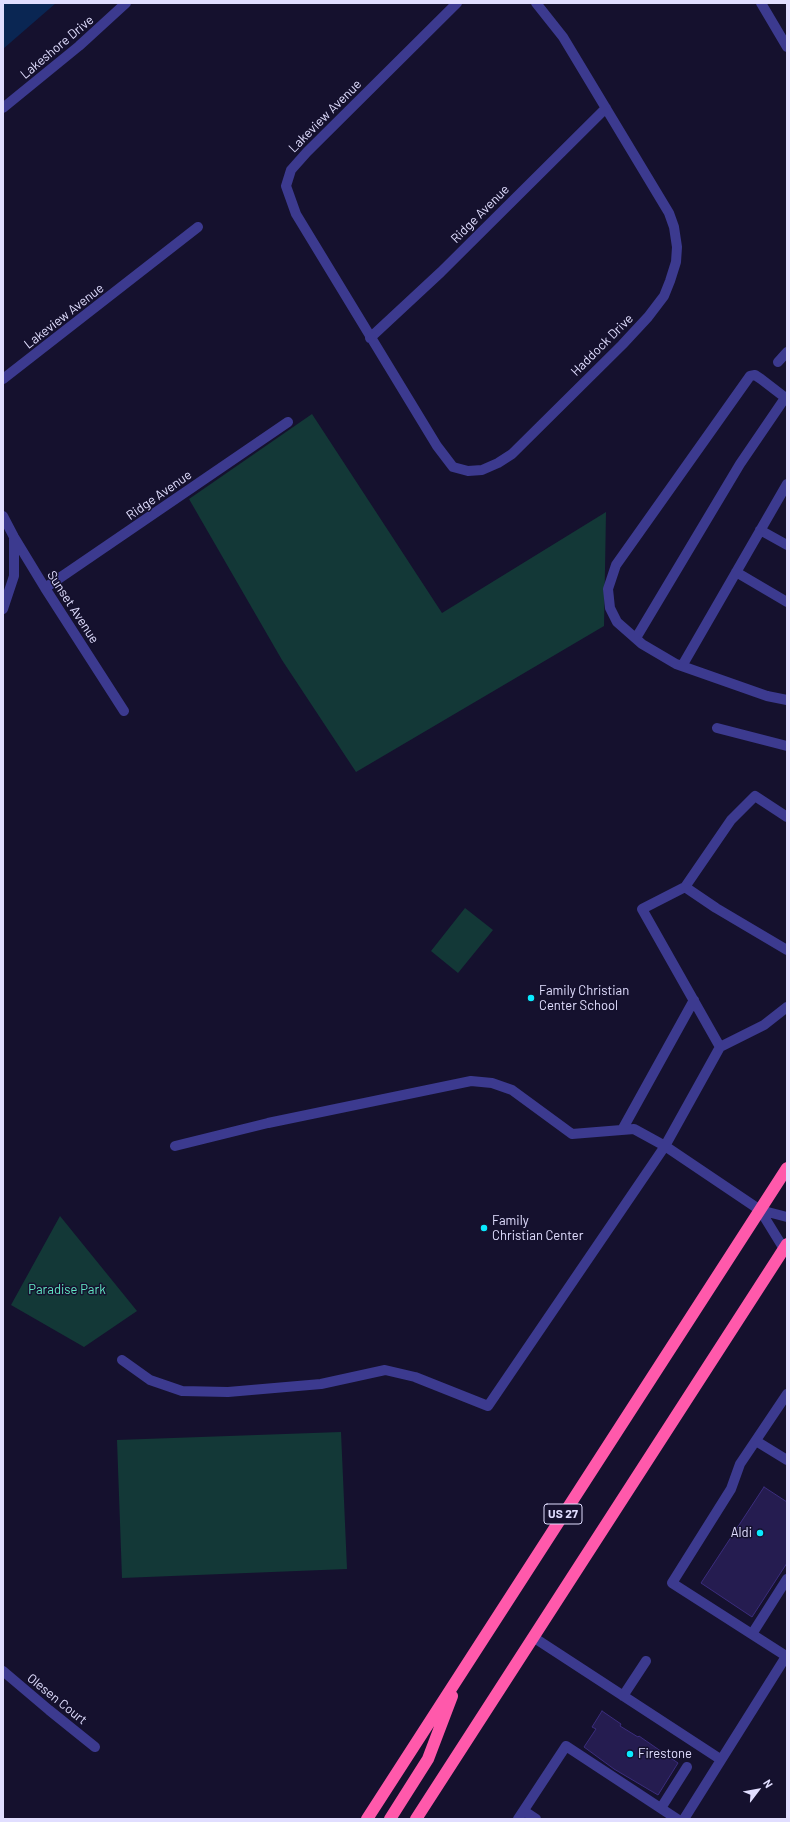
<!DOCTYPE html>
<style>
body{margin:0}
#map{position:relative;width:790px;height:1822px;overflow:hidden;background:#15112e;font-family:Barlow,sans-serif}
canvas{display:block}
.frame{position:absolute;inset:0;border:4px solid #e1deff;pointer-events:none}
.north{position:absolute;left:738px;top:1770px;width:40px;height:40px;-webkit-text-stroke:3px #15112e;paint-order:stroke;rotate:58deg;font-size:11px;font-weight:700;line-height:16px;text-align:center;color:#e1deff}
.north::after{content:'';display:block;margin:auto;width:14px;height:18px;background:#e1deff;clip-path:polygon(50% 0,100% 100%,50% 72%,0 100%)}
</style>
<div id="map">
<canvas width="790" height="1822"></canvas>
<div class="frame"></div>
<div class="north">N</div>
</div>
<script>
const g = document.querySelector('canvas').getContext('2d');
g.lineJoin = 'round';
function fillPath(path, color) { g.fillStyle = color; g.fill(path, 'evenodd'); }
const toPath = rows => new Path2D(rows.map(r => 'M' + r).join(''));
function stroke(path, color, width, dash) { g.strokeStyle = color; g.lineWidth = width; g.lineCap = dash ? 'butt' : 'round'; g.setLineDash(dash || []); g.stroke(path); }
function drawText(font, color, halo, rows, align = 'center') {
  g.font = font + ' Barlow,sans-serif'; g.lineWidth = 3; g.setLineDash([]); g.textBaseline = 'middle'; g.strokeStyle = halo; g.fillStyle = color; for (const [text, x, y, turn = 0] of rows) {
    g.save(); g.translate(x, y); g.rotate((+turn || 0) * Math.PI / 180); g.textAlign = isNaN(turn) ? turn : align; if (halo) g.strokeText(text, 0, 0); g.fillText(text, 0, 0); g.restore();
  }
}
fillPath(toPath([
 [312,414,442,613,606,512,604,626,356,772,282,660,189,499],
 [465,908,493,930,458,973,431,951],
 [60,1216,137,1311,84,1347,11,1305],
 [341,1432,347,1569,122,1578,117,1440]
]), '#133837');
fillPath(toPath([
 [3,3,56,3,3,49]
]), '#0a2653');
const building = toPath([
 [764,1487,787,1502,787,1563,752,1617,701,1583,764,1487],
 [602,1711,621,1724,620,1726,638,1737,639,1736,678,1763,658,1795,614,1769,584,1747,596,1729,592,1727,602,1711]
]);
fillPath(building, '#251c50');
stroke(building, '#3b2d7d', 1);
stroke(toPath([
 [457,3,307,152,291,170,286,186,296,214,437,446,453,467,468,471,482,470,498,463,512,454,622,345,648,317,664,296,670,281,676,262,677,247,674,227,669,213,563,37,536,3],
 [761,3,787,47],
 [3,108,79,46,126,3],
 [370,338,441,272,606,108],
 [778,362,787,352],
 [3,379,198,227],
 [787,399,761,379,755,375,750,376,616,565,608,589,610,608,617,622,642,644,676,664,767,696,787,700],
 [3,516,14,537,45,588,124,711],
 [760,530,787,545],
 [736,572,787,602],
 [45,588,288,422],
 [3,609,14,576,14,539],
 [636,638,740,464,785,398],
 [682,666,787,484],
 [717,728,787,746],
 [685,887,716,908,787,950],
 [720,1047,642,909,685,887,731,820,755,796,787,817],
 [622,1130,694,1000],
 [175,1146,268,1123,471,1081,492,1083,512,1090,572,1134,634,1129,665,1146,760,1210,787,1217],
 [760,1210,784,1249,787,1251],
 [122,1360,150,1380,182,1391,228,1392,321,1384,385,1370,415,1377,488,1406,665,1146,720,1047,764,1025,787,1007],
 [756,1441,787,1460],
 [752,1634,787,1579],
 [533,1637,720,1759],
 [786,1656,672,1583,731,1489,740,1464,787,1394],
 [3,1671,49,1710,95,1747],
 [623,1696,646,1661],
 [661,1808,687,1767],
 [524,1811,536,1819],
 [518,1819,566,1746,677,1819],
 [684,1819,787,1655]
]), '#3c3a8f', 10);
stroke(toPath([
 [367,1819,787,1168],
 [390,1819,428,1759,452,1696],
 [416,1819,787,1244]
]), '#ff59ab', 12);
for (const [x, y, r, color] of [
 [531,998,4,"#0aeaff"],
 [484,1228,4,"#0aeaff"],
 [760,1533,4,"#0aeaff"],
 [630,1754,4,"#0aeaff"]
]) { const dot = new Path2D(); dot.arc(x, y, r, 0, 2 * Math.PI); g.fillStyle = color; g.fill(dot); stroke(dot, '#15112e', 1.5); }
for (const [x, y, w] of [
 [563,1514,38]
]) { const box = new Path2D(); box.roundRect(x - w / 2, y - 10, w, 20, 3); g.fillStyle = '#15112e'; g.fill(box); stroke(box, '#e1deff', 1); }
drawText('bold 12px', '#e1deff', null, [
 ["US 27",563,1514]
]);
drawText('13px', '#e1deff', '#15112e', [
 ["Lakeshore Drive",57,47,-40],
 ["Lakeview Avenue",325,116,-45],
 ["Ridge Avenue",480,214,-45],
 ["Lakeview Avenue",64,316,-38],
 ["Haddock Drive",602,345,-45],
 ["Ridge Avenue",159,495,-35],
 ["Sunset Avenue",73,607,57],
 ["Olesen Court",57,1699,39]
]);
drawText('13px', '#e1deff', '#15112e', [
 ["Family Christian",539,991],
 ["Center School",539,1006],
 ["Family",492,1221],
 ["Christian Center",492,1236],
 ["Aldi",752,1533,"right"],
 ["Firestone",638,1754]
], 'left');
drawText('13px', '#62e7c4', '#15112e', [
 ["Paradise Park",67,1290]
]);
</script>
